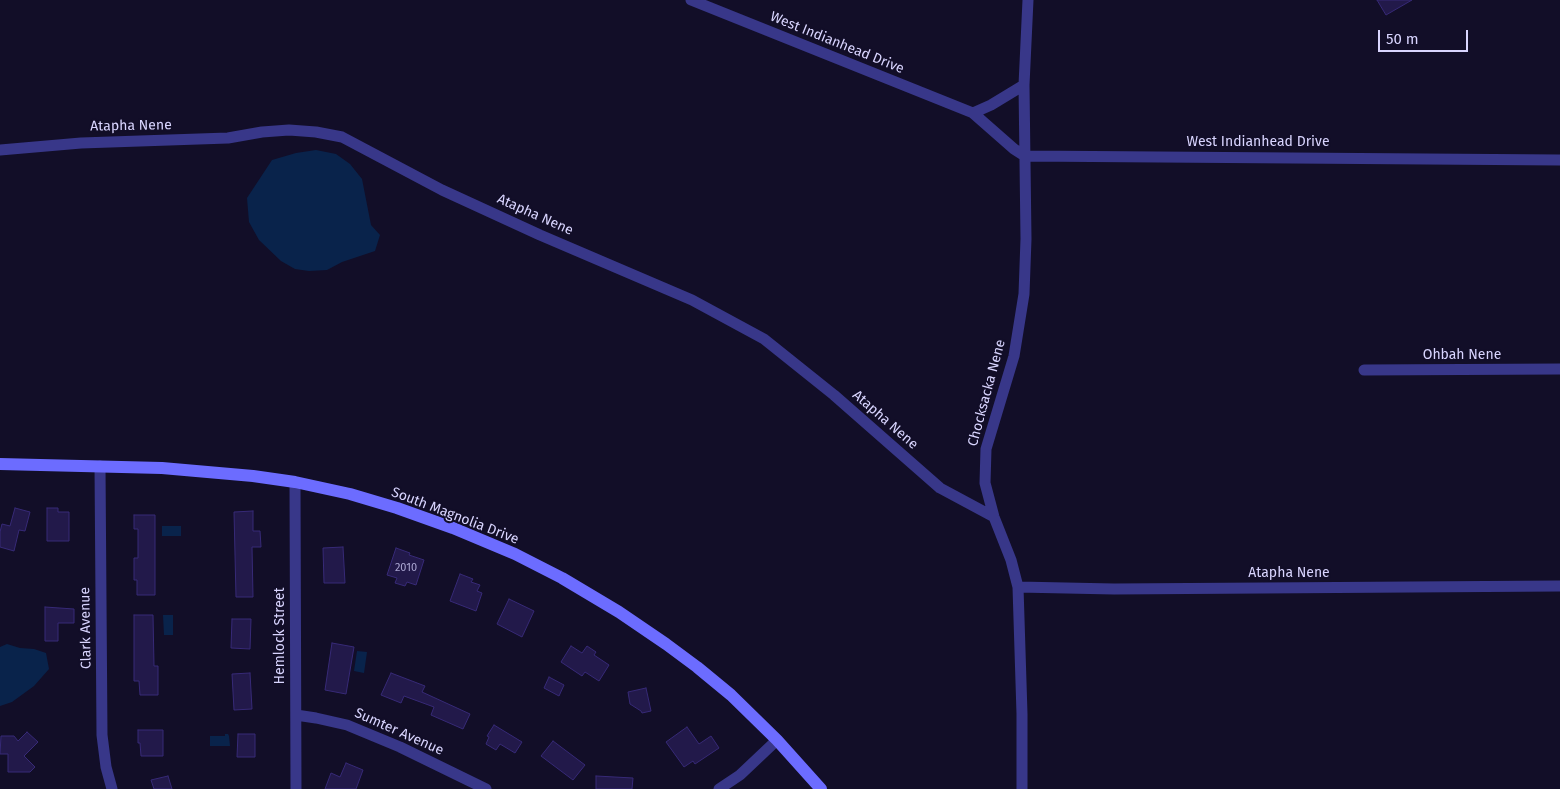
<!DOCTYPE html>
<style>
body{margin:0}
#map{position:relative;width:1560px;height:789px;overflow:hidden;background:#120e28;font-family:"Fira Sans",sans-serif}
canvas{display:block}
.scale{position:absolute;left:1378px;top:30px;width:90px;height:22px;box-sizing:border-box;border:2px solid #d9d5ff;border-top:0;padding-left:6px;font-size:15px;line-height:18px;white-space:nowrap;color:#d9d5ff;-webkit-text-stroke:4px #120e28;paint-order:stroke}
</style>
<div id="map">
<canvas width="1560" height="789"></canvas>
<div class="scale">50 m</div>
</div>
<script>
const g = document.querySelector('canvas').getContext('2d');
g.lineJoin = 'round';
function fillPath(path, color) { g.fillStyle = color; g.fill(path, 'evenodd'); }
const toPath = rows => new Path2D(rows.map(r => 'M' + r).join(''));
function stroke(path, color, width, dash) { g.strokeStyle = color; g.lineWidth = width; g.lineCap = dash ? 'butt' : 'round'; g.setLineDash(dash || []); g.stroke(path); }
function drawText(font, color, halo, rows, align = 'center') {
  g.font = font + ' "Fira Sans",sans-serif'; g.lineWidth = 4; g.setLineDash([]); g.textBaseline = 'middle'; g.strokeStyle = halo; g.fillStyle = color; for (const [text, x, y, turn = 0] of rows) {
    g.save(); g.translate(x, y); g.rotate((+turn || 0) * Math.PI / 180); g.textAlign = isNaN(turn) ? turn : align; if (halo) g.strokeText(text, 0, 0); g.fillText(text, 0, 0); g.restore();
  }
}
fillPath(toPath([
 [316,150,336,154,350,164,362,179,371,225,380,235,375,251,342,262,327,270,309,271,295,269,281,261,259,240,249,222,247,198,272,160,296,153],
 [162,526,181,526,181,536,162,536],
 [163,615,173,615,173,635,164,635],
 [7,644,20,648,34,649,46,653,49,669,34,686,12,702,0,706,0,647],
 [357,651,367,652,364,673,354,671],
 [225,734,228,734,229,736,230,746,210,746,210,736,225,736]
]), '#09234b');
const building = toPath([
 [1377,0,1412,0,1386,15,1377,0],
 [15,508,30,512,25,531,19,530,14,551,0,547,0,532,2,524,10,526,15,508],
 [47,508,58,508,58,512,69,512,69,541,47,541,47,508],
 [253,511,253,531,260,531,261,547,252,547,253,597,236,597,234,512,253,511],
 [134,515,155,515,155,595,137,595,137,580,134,580,134,558,138,558,138,529,134,529,134,515],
 [343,547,345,583,324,583,323,548,343,547],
 [396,548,410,553,409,555,424,560,416,585,407,582,405,586,395,583,397,578,387,575,396,548],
 [460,574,473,579,471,582,480,585,477,591,482,593,476,611,450,601,460,574],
 [509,599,534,611,522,637,497,624,509,599],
 [45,607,74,609,74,623,58,623,58,641,45,641,45,607],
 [134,615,153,615,154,666,158,666,158,695,140,695,139,681,134,681,134,615],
 [232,619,251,619,250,649,231,648,232,619],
 [332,643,354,647,346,694,325,690,332,643],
 [571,646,582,653,587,646,596,652,594,655,609,665,599,681,585,672,582,676,561,662,571,646],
 [250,673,252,709,234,710,232,674,250,673],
 [391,673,425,686,422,692,470,714,463,729,431,715,434,707,404,696,401,703,381,695,391,673],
 [549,677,564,685,559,696,544,688,549,677],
 [646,688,651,711,642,713,641,711,630,704,628,692,646,688],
 [494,725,522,742,515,753,500,744,496,750,486,744,489,737,487,736,494,725],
 [687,727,699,744,711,736,719,748,695,764,693,761,684,767,666,742,687,727],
 [138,730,163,730,163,756,141,756,140,743,138,743,138,730],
 [27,732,38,742,24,756,35,767,30,772,8,772,8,754,0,754,1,736,14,736,18,741,27,732],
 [238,734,255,734,255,757,237,757,238,734],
 [553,741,585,765,573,780,541,756,553,741],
 [346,763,363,770,356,789,325,789,331,773,340,777,346,763],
 [168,776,172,789,154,789,151,780,168,776],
 [596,776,633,778,632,789,596,789,596,776]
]);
fillPath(building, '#22194a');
stroke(building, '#372a77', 1);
stroke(toPath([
 [691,0,973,113,1014,149,1025,156,1560,160],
 [973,113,991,105,1024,85],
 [0,150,81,143,228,138,262,132,289,130,316,132,342,137,442,190,540,235,692,300,764,339,834,395,940,488,994,517],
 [1364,370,1560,369],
 [100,466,102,735,106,767,112,789],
 [295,482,296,789],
 [1018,587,1114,589,1560,586],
 [296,715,316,718,347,725,400,747,486,789],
 [719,789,740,775,777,740],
 [1022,789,1022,714,1018,587,1011,560,994,517,985,483,986,449,1014,356,1024,294,1026,239,1024,85,1028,0]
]), '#383789', 11);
stroke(toPath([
 [0,464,162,468,253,476,295,482,350,494,397,508,453,528,515,554,562,578,619,612,666,644,697,667,731,695,777,740,821,789]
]), '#6c6cff', 12);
drawText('11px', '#aba6d2', null, [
 ["2010",406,568]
]);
drawText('14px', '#d9d5ff', '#120e28', [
 ["West Indianhead Drive",837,43,22],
 ["Atapha Nene",131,126,-1],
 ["West Indianhead Drive",1258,142],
 ["Atapha Nene",535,215,24],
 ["Ohbah Nene",1462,355],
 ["Chocksacka Nene",987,393,-75],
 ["Atapha Nene",885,420,41],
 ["South Magnolia Drive",455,516,21],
 ["Atapha Nene",1289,573],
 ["Clark Avenue",86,628,-91],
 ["Hemlock Street",280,636,-90],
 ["Sumter Avenue",399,732,24]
]);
</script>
